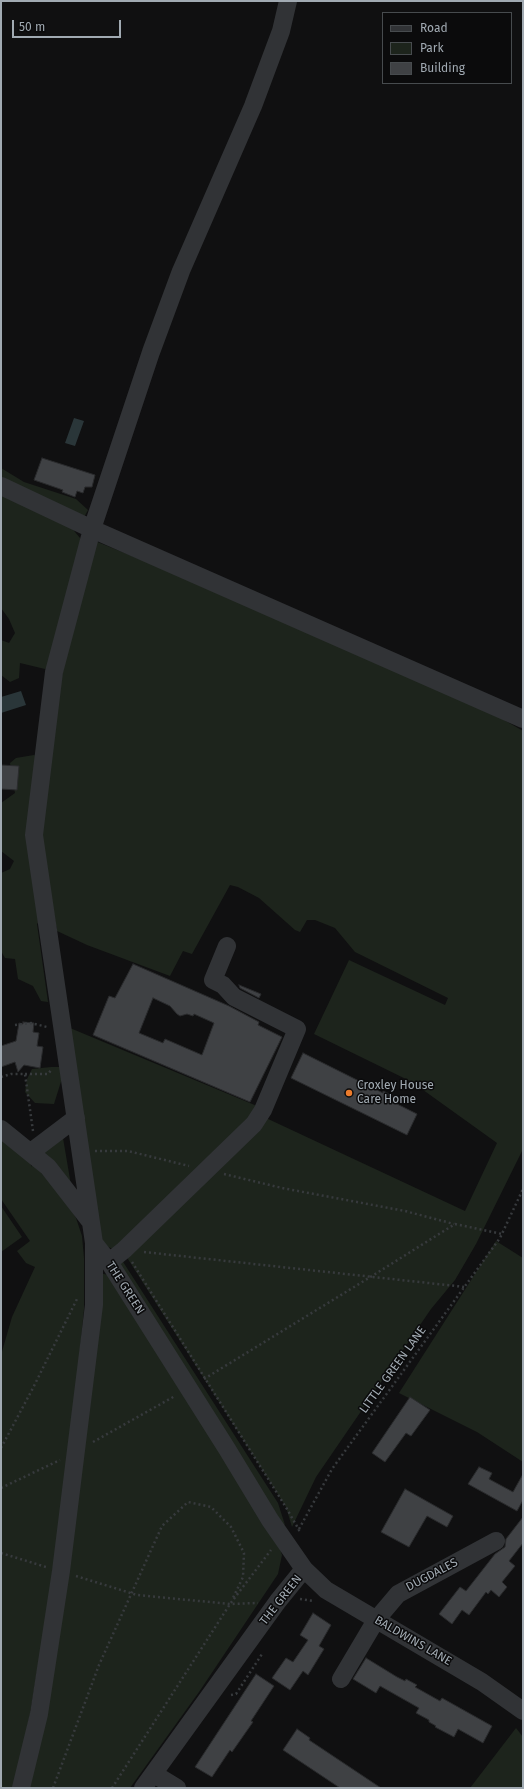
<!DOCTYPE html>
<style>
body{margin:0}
#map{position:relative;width:524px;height:1789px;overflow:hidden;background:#101011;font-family:"Fira Sans",sans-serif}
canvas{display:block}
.frame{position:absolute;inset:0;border:2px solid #a1aab2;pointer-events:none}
.legend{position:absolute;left:382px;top:12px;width:130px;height:72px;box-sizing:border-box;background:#0b0b0c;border:1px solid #474b4e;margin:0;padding:5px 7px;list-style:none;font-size:12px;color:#a1aab2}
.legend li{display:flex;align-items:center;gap:8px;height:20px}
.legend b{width:20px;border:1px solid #474b4e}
.scale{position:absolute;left:12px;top:20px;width:109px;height:18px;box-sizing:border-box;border:2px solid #a1aab2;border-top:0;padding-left:5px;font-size:12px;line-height:14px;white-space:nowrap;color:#a1aab2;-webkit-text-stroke:3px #0b0b0c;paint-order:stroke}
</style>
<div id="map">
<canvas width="524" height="1789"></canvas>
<div class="frame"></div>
<ul class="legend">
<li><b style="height:5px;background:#313336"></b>Road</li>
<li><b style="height:11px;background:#1d241c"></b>Park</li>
<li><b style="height:11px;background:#3f4144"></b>Building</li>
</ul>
<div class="scale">50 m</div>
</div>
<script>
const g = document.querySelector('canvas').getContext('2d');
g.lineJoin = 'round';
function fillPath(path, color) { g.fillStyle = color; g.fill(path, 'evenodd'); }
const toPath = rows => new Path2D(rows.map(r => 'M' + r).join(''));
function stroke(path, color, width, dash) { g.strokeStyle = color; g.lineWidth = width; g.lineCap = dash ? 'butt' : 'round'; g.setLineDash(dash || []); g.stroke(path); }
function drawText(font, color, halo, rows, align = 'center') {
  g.font = font + ' "Fira Sans",sans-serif'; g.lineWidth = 3; g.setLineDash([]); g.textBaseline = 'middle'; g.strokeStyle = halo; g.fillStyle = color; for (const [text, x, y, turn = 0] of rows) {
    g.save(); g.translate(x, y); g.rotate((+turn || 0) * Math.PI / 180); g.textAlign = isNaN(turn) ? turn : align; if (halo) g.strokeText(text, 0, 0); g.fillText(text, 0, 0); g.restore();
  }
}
fillPath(toPath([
 [1,468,24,482,76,499,88,510,83,519,61,515,80,538,83,548,56,664,45,669,20,663,19,678,10,682,1,675,1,640,9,643,15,633,9,619,1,608],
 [95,541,236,598,456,692,523,731,523,1149,476,1244,455,1280,431,1309,316,1477,292,1527,286,1507,126,1256,266,1118,465,1211,497,1143,412,1082,314,1034,349,960,445,1005,448,998,355,952,335,928,315,920,307,920,300,932,295,930,259,898,238,887,230,885,192,954,183,951,170,976,87,945,57,931,41,840,62,675],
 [34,755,44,758,37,816,47,913,37,924,48,1002,41,1001,33,986,18,979,15,959,5,958,1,951,1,873,10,869,14,861,1,851,1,803,15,793,10,763,16,758],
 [70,1028,257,1106,242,1129,116,1250,105,1246,102,1241],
 [51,1067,60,1067,64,1072,54,1104,35,1103,25,1092,27,1079,32,1069],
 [1,1137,29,1160,32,1167,32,1163,64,1197,76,1218,82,1236,84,1258,84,1309,77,1380,50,1593,30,1714,14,1788,1,1788,1,1355,12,1317,35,1267,26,1263,17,1251,30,1241,1,1199],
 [63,1138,71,1185,41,1151],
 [1,1206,22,1237,1,1252],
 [496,1241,523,1258,523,1462,477,1432,399,1393],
 [118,1254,278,1503,285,1525,277,1520,117,1265],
 [100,1273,108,1275,280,1548,282,1555,278,1574,199,1692,130,1788,19,1788],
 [516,1728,523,1737,523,1788,470,1788]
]), '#1d241c');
fillPath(toPath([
 [74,418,84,421,75,446,65,443],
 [21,691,26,705,1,713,1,697]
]), '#2a3639');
const building = toPath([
 [42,458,95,475,92,487,85,487,83,493,77,491,75,497,62,492,63,490,34,480,42,458],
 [1,765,19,766,17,790,1,789,1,765],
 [133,964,229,1006,259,1022,258,1025,282,1037,250,1102,93,1035,109,996,115,998,133,964],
 [153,998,170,1006,177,1014,180,1016,187,1014,193,1016,194,1014,214,1023,202,1055,165,1039,163,1043,139,1033,153,998],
 [239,985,261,994,259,998,240,988,239,985],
 [23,1022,34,1023,33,1032,39,1033,37,1046,43,1047,40,1068,24,1065,18,1072,15,1062,1,1067,1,1046,16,1041,19,1023,23,1024,23,1022],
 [303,1053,383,1093,383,1091,400,1099,397,1104,417,1114,407,1135,291,1078,303,1053],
 [410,1397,430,1410,411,1436,406,1433,385,1462,372,1453,410,1397],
 [479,1467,492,1473,489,1479,513,1492,523,1474,523,1500,517,1511,468,1484,479,1467],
 [405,1489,453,1516,447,1527,427,1516,409,1547,381,1532,405,1489],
 [523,1517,523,1543,509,1561,515,1566,502,1582,507,1587,499,1597,491,1590,488,1594,486,1592,469,1615,462,1610,452,1624,439,1614,460,1587,466,1591,495,1554,505,1547,506,1539,523,1517],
 [313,1613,331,1625,319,1646,324,1649,308,1675,303,1671,290,1690,272,1678,286,1658,293,1662,308,1640,300,1635,313,1613],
 [366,1658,397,1677,405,1681,406,1679,417,1685,415,1687,440,1701,442,1698,492,1726,483,1743,458,1729,454,1737,435,1727,436,1726,429,1722,429,1720,416,1713,419,1708,380,1686,376,1693,353,1679,366,1658],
 [256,1674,274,1686,251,1721,253,1722,232,1752,230,1750,212,1777,195,1767,256,1674],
 [297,1729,310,1738,309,1740,381,1788,340,1788,283,1750,297,1729]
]);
fillPath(building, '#3f4144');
stroke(building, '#2a2b2d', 1);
stroke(toPath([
 [1,717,2,717],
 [15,1025,31,1023,47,1027],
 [25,1074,48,1074,52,1069],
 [1,1077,11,1074,25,1074,33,1131],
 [95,1151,128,1151,189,1166],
 [224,1174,282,1188,405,1211,454,1224],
 [144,1252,465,1287],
 [132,1262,287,1509,299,1530,296,1532],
 [204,1379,372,1276,455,1224,502,1234],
 [93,1442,175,1396],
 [1,1448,33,1388,77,1299],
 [1,1488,60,1460],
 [299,1529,332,1469,500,1238,523,1189],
 [1,1553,46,1567],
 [76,1576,137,1595,230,1604,258,1603],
 [300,1599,313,1601],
 [231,1695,236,1694,262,1654],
 [53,1788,99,1665,162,1526,188,1502,211,1507,231,1527,244,1553,243,1577,232,1600],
 [112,1788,230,1604,271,1550]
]), '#373a3d', 2.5, [2, 3]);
stroke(toPath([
 [1,486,92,529,523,719],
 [1,1129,48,1167,90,1221],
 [31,1152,76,1118],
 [94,1243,109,1262,227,1449,270,1520,304,1569,326,1590,482,1682,523,1711],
 [109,1262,124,1250,254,1124,263,1110,297,1029,234,997,223,985,213,980,227,946],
 [341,1679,376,1620,398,1594,496,1541],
 [154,1774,177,1788],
 [21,1788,39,1714,61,1571,94,1305,94,1243,34,835,54,672,92,529,151,352,181,271,253,106,281,31,288,1],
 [143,1788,278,1601,304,1569]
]), '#313336', 18);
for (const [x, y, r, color] of [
 [349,1093,4,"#ed7c2c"]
]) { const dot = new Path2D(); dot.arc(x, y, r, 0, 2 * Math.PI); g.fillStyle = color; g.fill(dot); stroke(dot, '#0b0b0c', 1.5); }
drawText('12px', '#a1aab2', '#0b0b0c', [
 ["Croxley House",357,1086],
 ["Care Home",357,1100]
], 'left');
drawText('12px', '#a1aab2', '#0b0b0c', [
 ["THE GREEN",125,1288,57],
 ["LITTLE GREEN LANE",393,1370,-54],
 ["DUGDALES",432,1575,-28],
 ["THE GREEN",281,1600,-52],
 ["BALDWINS LANE",413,1641,30]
]);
</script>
